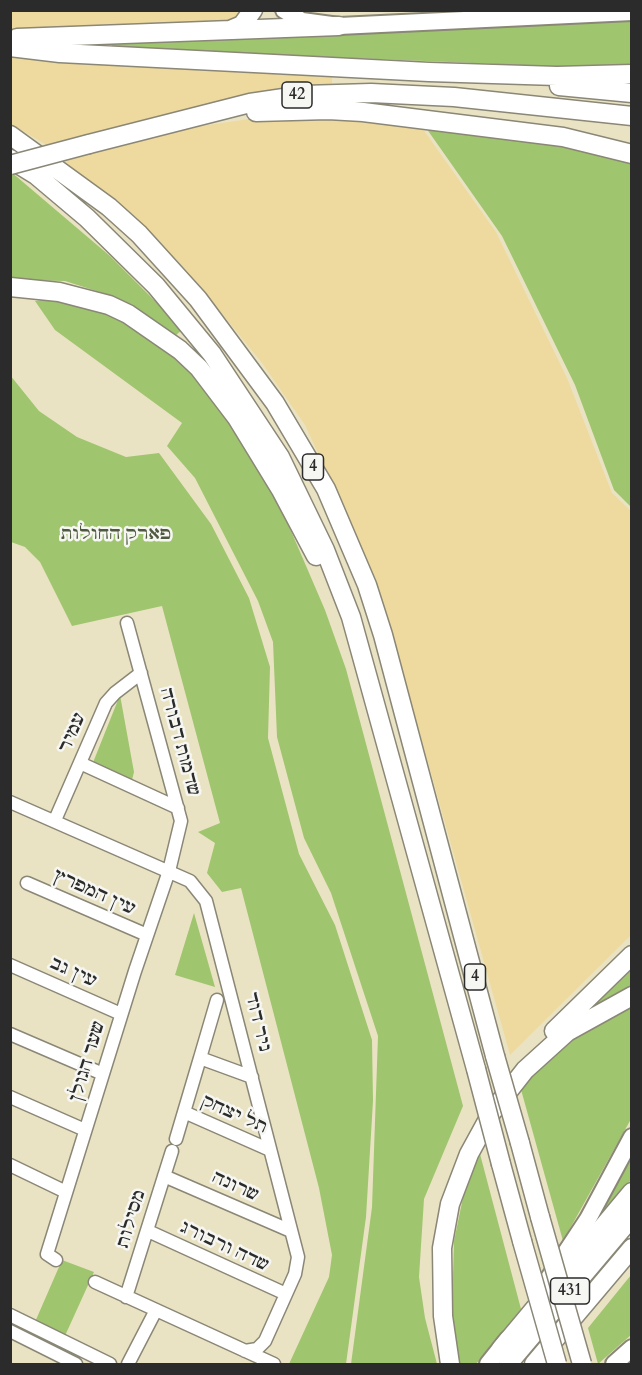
<!DOCTYPE html>
<meta charset="utf-8">
<style>
body{margin:0}
#map{position:relative;width:642px;height:1375px;overflow:hidden;background:#eae3c3;font-family:Cardo,serif}
canvas{display:block}
.frame{position:absolute;inset:0;border:12px solid #2b2b2b;pointer-events:none}
</style>
<div id="map">
<canvas width="642" height="1375"></canvas>
<div class="frame"></div>
</div>
<script>
const g = document.querySelector('canvas').getContext('2d');
g.lineJoin = 'round';
function fillPath(path, color) { g.fillStyle = color; g.fill(path, 'evenodd'); }
const toPath = rows => new Path2D(rows.map(r => 'M' + r).join(''));
function stroke(path, color, width, dash) { g.strokeStyle = color; g.lineWidth = width; g.lineCap = dash ? 'butt' : 'round'; g.setLineDash(dash || []); g.stroke(path); }
function drawText(font, color, halo, rows, align = 'center') {
  g.font = font + ' Cardo,"Frank Ruhl Libre",serif'; g.lineWidth = 5; g.setLineDash([]); g.textBaseline = 'middle'; g.strokeStyle = halo; g.fillStyle = color; for (const [text, x, y, turn = 0] of rows) {
    g.save(); g.translate(x, y); g.rotate((+turn || 0) * Math.PI / 180); g.textAlign = isNaN(turn) ? turn : align; if (halo) g.strokeText(text, 0, 0); g.fillText(text, 0, 0); g.restore();
  }
}
fillPath(toPath([
 [631,20,632,66,569,67,112,48,112,41,556,25],
 [424,125,551,143,631,161,631,507,614,490,575,385,502,236],
 [10,171,110,256,183,329,175,336,132,306,112,296,65,281,11,280],
 [59,298,94,306,136,326,169,349,198,376,235,426,285,517,325,610,346,669,463,1106,424,1199,419,1277,425,1318,437,1364,351,1364,372,1207,378,1036,331,893,304,838,277,737,273,642,258,601,195,478,167,446,182,423,55,330,35,301],
 [10,375,39,411,77,437,126,457,159,453,211,524,249,598,270,667,268,738,299,854,335,925,372,1040,373,1101,366,1217,346,1364,289,1364,329,1277,332,1255,319,1188,241,888,222,892,207,873,215,843,198,832,220,823,162,606,72,626,40,562,25,547,11,542],
 [120,695,134,772,131,784,92,765],
 [194,913,215,987,175,975],
 [631,964,631,986,578,1017],
 [631,1002,631,1119,563,1241,520,1086,575,1035],
 [480,1154,521,1309,476,1364,460,1364,452,1309,454,1241,466,1183],
 [631,1156,631,1180,593,1224,620,1177],
 [62,1260,94,1272,64,1338,35,1322],
 [631,1275,631,1335,598,1364,588,1328]
]), '#a0c56f');
fillPath(toPath([
 [11,11,246,11,228,26,40,30,11,29],
 [11,54,332,74,332,87,50,147,11,124],
 [320,114,420,125,496,232,567,378,612,493,632,512,631,935,510,1055,389,623,359,542,305,425,262,363,193,278,158,240,61,159,188,128,256,118]
]), '#eeda9e');
const minor = toPath([
 [80,763,178,808],
 [10,802,190,881,206,901,298,1257,295,1274,265,1341,257,1349,245,1351],
 [55,820,106,703,115,693,141,673],
 [27,883,147,935],
 [10,965,121,1014],
 [10,1034,103,1074],
 [200,1058,217,1000],
 [10,1097,85,1130],
 [184,1112,270,1150],
 [176,1139,200,1058,252,1077],
 [10,1165,66,1192],
 [164,1176,291,1231],
 [148,1231,286,1294],
 [56,1260,47,1254,135,971,169,871,181,821,127,623],
 [95,1282,274,1364],
 [126,1297,172,1151],
 [10,1315,110,1364],
 [10,1331,76,1364],
 [128,1364,156,1310]
]);
const major = toPath([
 [284,10,302,21,339,26,632,12],
 [549,1278,588,1219,632,1137],
 [488,1364,508,1339],
 [614,1364,632,1348]
]);
const highway = toPath([
 [230,30,242,25,253,10],
 [17,38,339,26],
 [10,47,60,53,429,72,557,76,632,74],
 [559,86,632,93],
 [256,112,328,110,363,112,563,137,632,154],
 [10,135,109,207,139,234,198,299,275,403,326,489,367,585,383,635,495,1056],
 [89,144,250,103,304,95,371,93,454,97,632,116],
 [10,159,36,175,87,218,156,286,212,354,280,457,325,550,351,617,476,1069],
 [10,287,59,292,109,305,128,314,180,350,199,368,237,418,281,490,316,556],
 [554,1031,632,955],
 [520,1143,540,1217],
 [501,1164,522,1241],
 [501,1349,632,1192],
 [450,1364,443,1316,442,1248,450,1204,469,1154,492,1112,525,1070,567,1032,632,996],
 [508,1364,632,1217],
 [534,1364,632,1248]
]);
stroke(minor, '#8a8777', 15);
stroke(major, '#8a8777', 20);
stroke(highway, '#8a8777', 21);
stroke(minor, '#fff', 12);
stroke(major, '#fff', 16);
stroke(highway, '#fff', 18);
const highwayBridge = toPath([
 [10,165,89,144],
 [495,1056,520,1143],
 [476,1069,501,1164],
 [540,1217,582,1364],
 [522,1241,557,1364]
]);
stroke(highwayBridge, '#8a8777', 21, []);
stroke(highwayBridge, '#fff', 18);
for (const [x, y, w] of [
 [297,95,30],
 [313,467,21],
 [475,977,21],
 [570,1291,39]
]) { const box = new Path2D(); box.roundRect(x - w / 2, y - 13, w, 26, 4.5); g.fillStyle = '#f6f6f2'; g.fill(box); stroke(box, '#2b2b2b', 1.5); }
drawText('bold 16px', '#2b2b2b', null, [
 ["42",297,95],
 ["4",313,467],
 ["4",475,977],
 ["431",570,1291]
]);
drawText('18px', '#4e593f', '#f6f6f2', [
 ["פארק החולות",116,535]
]);
drawText('18px', '#2b2b2b', '#f6f6f2', [
 ["עמיר",73,733,-66],
 ["שדמות דבורה",179,742,75],
 ["עין המפרץ",94,893,24],
 ["עין גב",73,973,24],
 ["ניר דוד",257,1022,76],
 ["שער הגולן",88,1062,-73],
 ["תל יצחק",234,1115,24],
 ["שרונה",235,1187,24],
 ["מסילות",132,1219,-73],
 ["שדה ורבורג",224,1247,25]
]);
</script>
